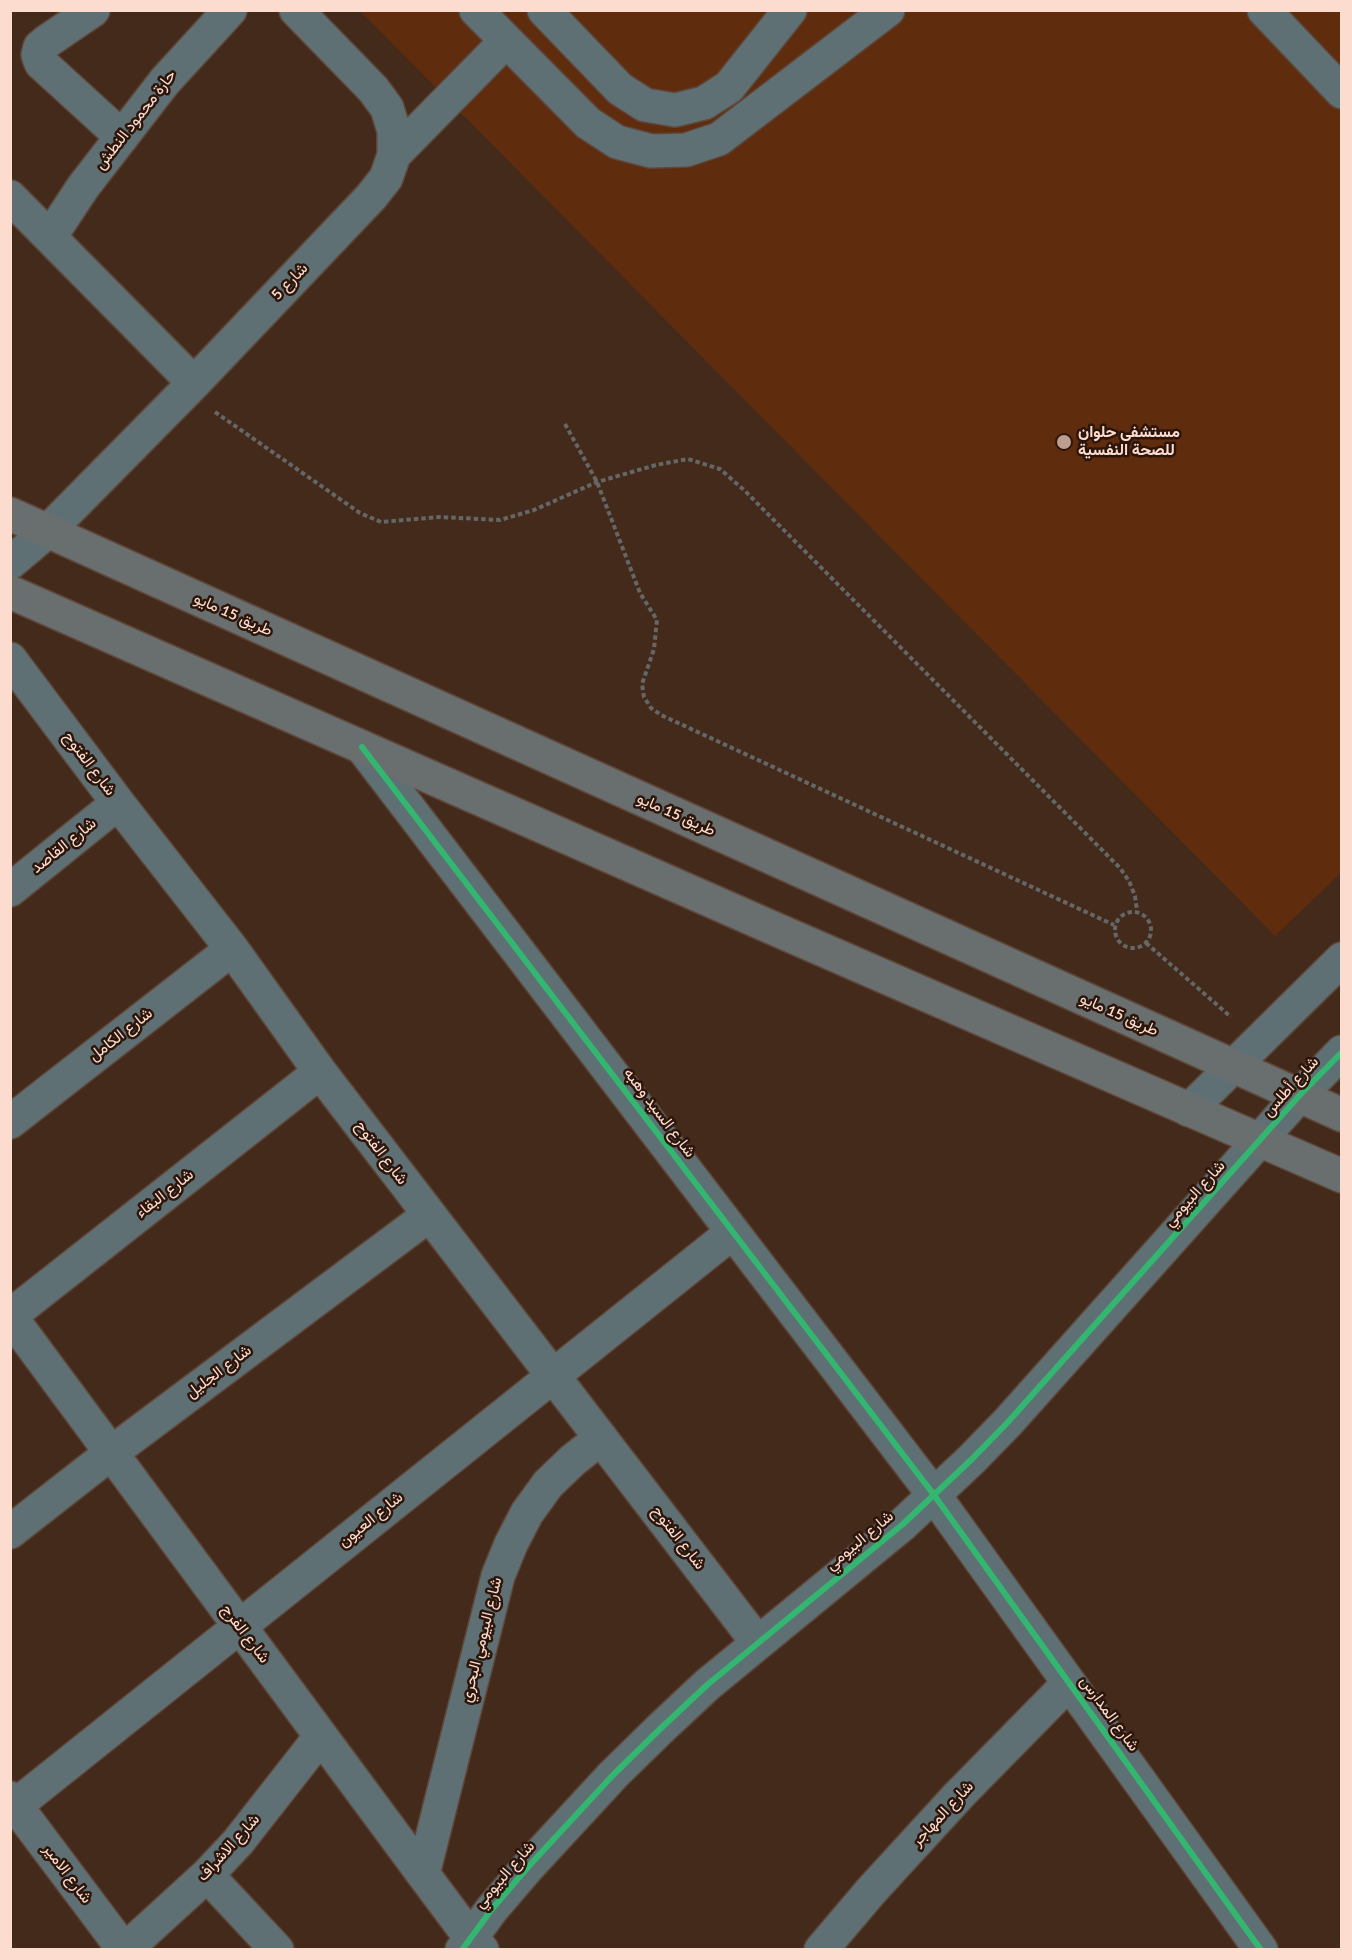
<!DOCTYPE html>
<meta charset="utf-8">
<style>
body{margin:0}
#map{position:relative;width:1352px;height:1960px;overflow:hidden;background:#442a1a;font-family:Signika,sans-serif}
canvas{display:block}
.frame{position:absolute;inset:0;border:12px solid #fcdcce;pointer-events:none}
</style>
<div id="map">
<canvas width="1352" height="1960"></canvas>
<div class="frame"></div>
</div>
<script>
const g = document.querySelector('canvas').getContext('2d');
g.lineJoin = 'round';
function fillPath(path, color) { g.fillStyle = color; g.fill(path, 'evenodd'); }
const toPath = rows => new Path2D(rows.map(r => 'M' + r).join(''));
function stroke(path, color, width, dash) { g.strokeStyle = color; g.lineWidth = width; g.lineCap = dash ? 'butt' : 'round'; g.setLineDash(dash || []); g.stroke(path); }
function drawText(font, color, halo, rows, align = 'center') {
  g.font = font + ' Signika,Vazirmatn,sans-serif'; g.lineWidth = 5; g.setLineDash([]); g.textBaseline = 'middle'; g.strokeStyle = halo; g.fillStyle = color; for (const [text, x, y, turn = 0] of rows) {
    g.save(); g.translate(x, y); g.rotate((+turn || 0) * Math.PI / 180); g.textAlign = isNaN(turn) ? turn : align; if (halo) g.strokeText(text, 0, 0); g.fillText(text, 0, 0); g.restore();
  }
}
fillPath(toPath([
 [360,11,1341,11,1341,873,1275,936]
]), '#5f2c0d');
const minor = toPath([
 [93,10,46,42,40,47,38,55,41,63,122,137],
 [476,10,588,123,617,142,651,151,686,150,719,139,888,10],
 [544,10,620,89,645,105,675,110,704,103,729,87,790,10],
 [1264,10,1342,92],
 [394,155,506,41],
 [10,197,194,383],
 [50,237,83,187,165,81,230,10],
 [10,563,48,531,194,383,371,197,386,178,394,155,394,131,387,108,373,89,296,10],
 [10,659,118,803,232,949,320,1072,758,1643],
 [362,747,934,1495,1261,1950],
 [10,890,118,803],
 [1189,1110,1342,959],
 [10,1122,232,949],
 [10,1316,423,1874,470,1937,482,1950],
 [10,1316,320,1072],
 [10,1532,111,1453,429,1215],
 [10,1798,124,1950],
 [10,1810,733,1232],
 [423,1874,498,1576,511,1544,527,1513,548,1484,573,1460,601,1438],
 [207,1875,277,1950],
 [125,1950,207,1875,238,1842,321,1736],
 [462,1950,492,1909,528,1867,613,1775,660,1729,707,1685,903,1524,972,1459,1008,1422,1299,1096,1342,1052],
 [821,1950,871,1891,959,1795,1069,1683]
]);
const major = toPath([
 [10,514,1342,1115],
 [10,592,766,925,1342,1176]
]);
stroke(minor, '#5e473a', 36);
stroke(major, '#5e473a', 36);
stroke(toPath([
 [215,412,360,513,381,522,440,517,500,520,534,510,597,482,656,465,688,459,720,469,744,490,1120,868,1129,881,1135,896,1137,911],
 [565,424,597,482,640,593,657,620,654,649,642,684,644,697,651,708,661,715,1114,925],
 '1115 930a18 18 0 1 1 36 0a18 18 0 1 1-36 0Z',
 [1146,943,1231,1017]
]), '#646766', 4, [4.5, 3]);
stroke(minor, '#5f7075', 33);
stroke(major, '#696e6e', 33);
stroke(toPath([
 [362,747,934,1495,1261,1950],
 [462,1950,492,1909,528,1867,613,1775,660,1729,707,1685,903,1524,972,1459,1008,1422,1299,1096,1342,1052]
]), '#33b770', 6);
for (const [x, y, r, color] of [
 [1064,442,8,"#bc9e8f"]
]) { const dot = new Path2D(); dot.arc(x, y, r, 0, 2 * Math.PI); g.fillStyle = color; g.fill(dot); stroke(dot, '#2c160b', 2); }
drawText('16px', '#fcdcce', '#2c160b', [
 ["حارة محمود النطش",136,120,-52],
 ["شارع 5",290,282,-46],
 ["طريق 15 مايو",233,615,24],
 ["شارع الفتوح",89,764,53],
 ["طريق 15 مايو",676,815,24],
 ["شارع القاصد",64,846,-39],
 ["طريق 15 مايو",1119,1015,24],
 ["شارع الكامل",121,1035,-38],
 ["شارع أطلس",1291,1087,-48],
 ["شارع السيد وهبه",659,1113,53],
 ["شارع الفتوح",381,1153,53],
 ["شارع البقاء",165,1194,-38],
 ["شارع البيومي",1195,1194,-48],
 ["شارع الجليل",219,1372,-37],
 ["شارع العيون",371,1520,-39],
 ["شارع الفتوح",678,1538,52],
 ["شارع البيومي",860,1541,-40],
 ["شارع الفرج",245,1634,53],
 ["شارع البيومي البحري",482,1640,-76],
 ["شارع المدارس",1109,1714,54],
 ["شارع المهاجر",943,1814,-47],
 ["شارع الاشراف",229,1848,-48],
 ["شارع الامير",67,1874,53],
 ["شارع البيومي",505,1875,-49]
]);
drawText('bold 16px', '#fcdcce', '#2c160b', [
 ["مستشفي حلوان",1078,433],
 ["للصحة النفسية",1078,451]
], 'left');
</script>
